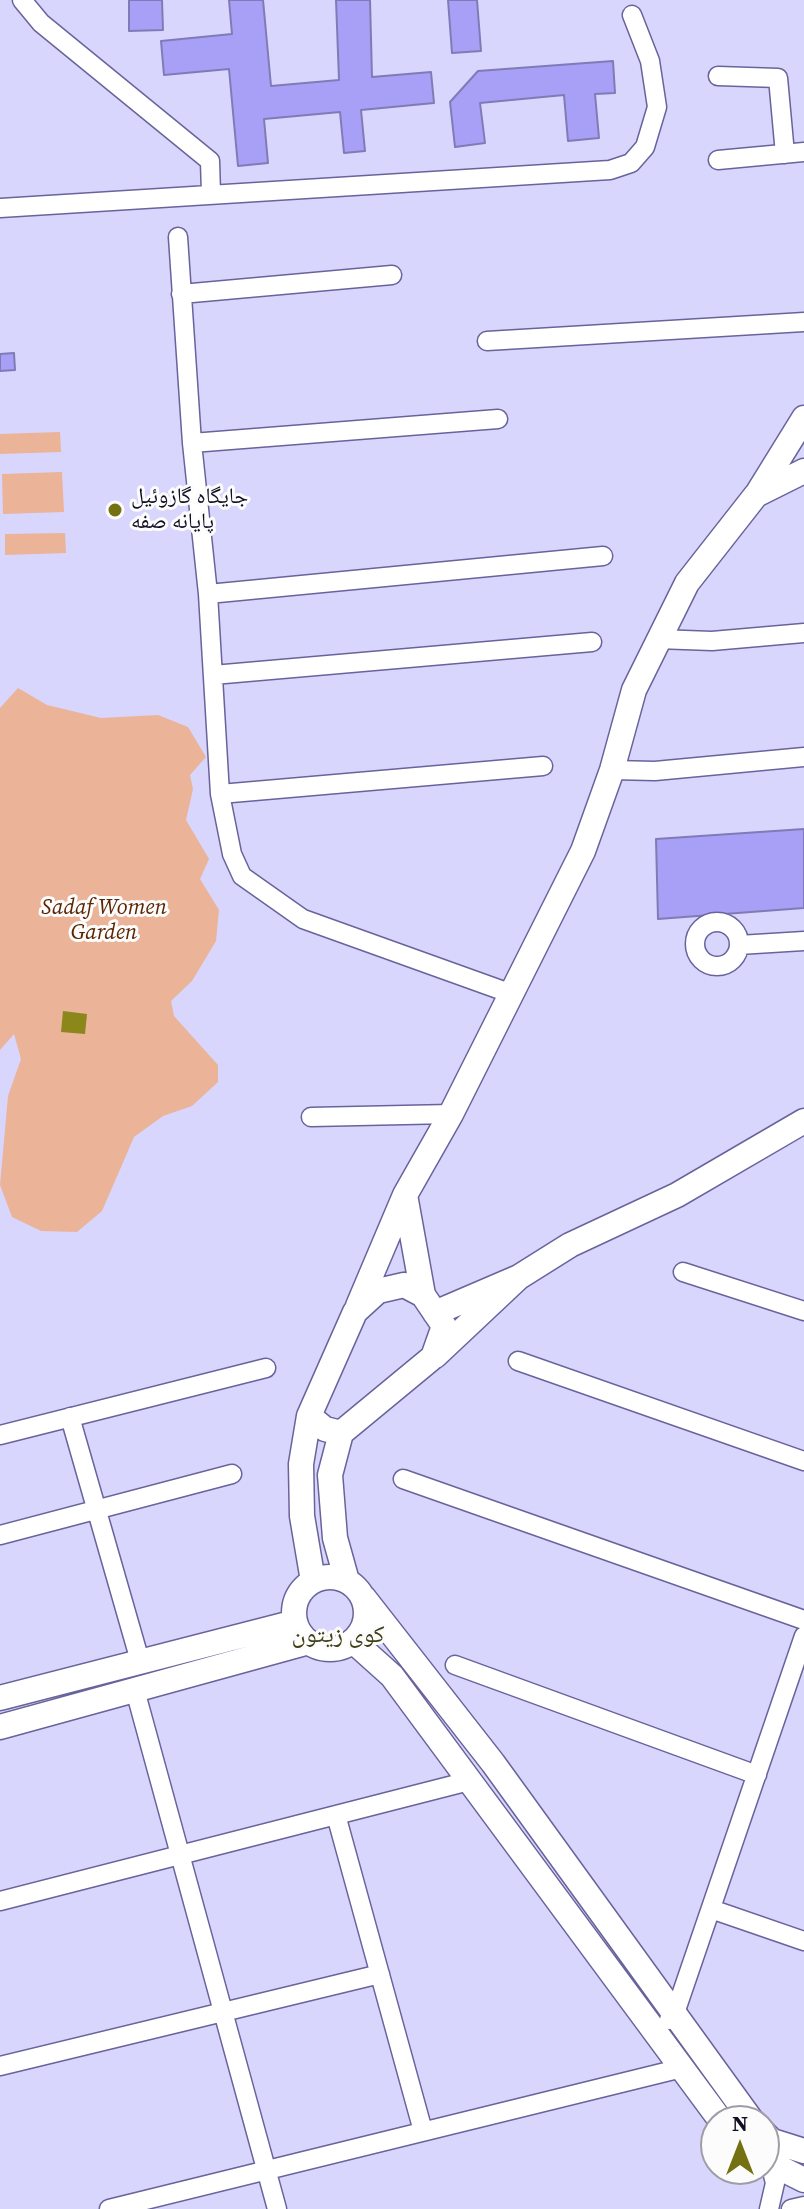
<!DOCTYPE html>
<meta charset="utf-8">
<style>
body{margin:0}
#map{position:relative;width:804px;height:2209px;overflow:hidden;background:#d8d6fd;font-family:"Source Serif 4",serif}
canvas{display:block}
.north{position:absolute;left:700px;top:2105px;width:80px;height:80px;box-sizing:border-box;background:#fcfcfc;border:2px solid #9e9da6;border-radius:50%;rotate:0deg;font-size:22px;font-weight:700;line-height:32px;text-align:center;color:#110e24}
.north::after{content:'';display:block;margin:auto;width:28px;height:36px;background:#747113;clip-path:polygon(50% 0,100% 100%,50% 72%,0 100%)}
</style>
<div id="map">
<canvas width="804" height="2209"></canvas>
<div class="north">N</div>
</div>
<script>
const g = document.querySelector('canvas').getContext('2d');
g.lineJoin = 'round';
function fillPath(path, color) { g.fillStyle = color; g.fill(path, 'evenodd'); }
const toPath = rows => new Path2D(rows.map(r => 'M' + r).join(''));
function stroke(path, color, width, dash) { g.strokeStyle = color; g.lineWidth = width; g.lineCap = dash ? 'butt' : 'round'; g.setLineDash(dash || []); g.stroke(path); }
function drawText(font, color, halo, rows, align = 'center') {
  g.font = font + ' "Source Serif 4","Noto Naskh Arabic",serif'; g.lineWidth = 6; g.setLineDash([]); g.textBaseline = 'middle'; g.strokeStyle = halo; g.fillStyle = color; for (const [text, x, y, turn = 0] of rows) {
    g.save(); g.translate(x, y); g.rotate((+turn || 0) * Math.PI / 180); g.textAlign = isNaN(turn) ? turn : align; if (halo) g.strokeText(text, 0, 0); g.fillText(text, 0, 0); g.restore();
  }
}
fillPath(toPath([
 [60,432,61,452,0,454,0,434],
 [62,472,64,512,3,514,2,474],
 [65,533,66,553,5,555,5,534],
 [18,688,47,705,101,718,158,715,188,727,206,757,190,775,193,789,186,820,209,859,200,879,219,910,216,941,192,981,171,1001,174,1016,218,1065,218,1082,192,1106,163,1116,134,1137,102,1211,77,1232,41,1231,12,1217,0,1185,8,1096,21,1059,14,1034,0,1050,0,708]
]), '#ebb397');
fillPath(toPath([
 [63,1011,87,1014,85,1034,61,1032]
]), '#8c871b');
const building = toPath([
 [129,0,162,0,163,30,129,31,129,0],
 [229,0,263,0,271,86,339,80,336,0,370,0,372,77,431,72,434,103,361,110,365,151,344,153,340,112,264,119,268,163,238,166,229,69,164,75,161,41,232,34,229,0],
 [448,0,477,0,481,51,452,53,448,0],
 [613,61,615,93,595,94,599,138,568,141,564,95,480,103,485,143,455,147,450,102,478,71,613,61],
 [14,353,15,370,0,371,0,354,14,353],
 [804,829,804,908,658,919,656,839,804,829]
]);
fillPath(building, '#a8a0f6');
stroke(building, '#807bb6', 2);
const minor = toPath([
 [22,0,41,23,210,161,211,194],
 [718,76,778,78,785,154],
 [718,160,804,152],
 [0,208,610,170,631,163,645,147,657,107,650,61,632,15],
 [178,237,192,443,208,594,220,794,232,854,242,876,303,919,512,994],
 [181,294,392,275],
 [487,341,804,322],
 [192,443,498,419],
 [208,594,603,556],
 [657,639,712,641,804,633],
 [213,675,592,642],
 [612,770,655,771,804,757],
 [220,794,543,766],
 '695 944a22 22 0 1 1 44 0a22 22 0 1 1-44 0Z',
 [739,945,804,941],
 [311,1117,451,1114],
 [683,1272,804,1311],
 [518,1361,804,1461],
 [70,1417,140,1661],
 [0,1435,266,1368],
 [403,1479,804,1620],
 [0,1535,232,1474],
 [455,1665,757,1775],
 [135,1690,277,2209],
 [336,1815,423,2131],
 [0,1901,469,1781],
 [711,1909,804,1941],
 [669,2020,674,2016,804,1636],
 [0,2066,380,1974],
 [109,2209,682,2068],
 [769,2209,775,2183,770,2163],
 [791,2209,804,2206]
]);
const tertiary = toPath([
 [757,494,804,418],
 [405,1195,451,1114,583,851,612,770,634,690,687,583,756,495,804,471],
 [519,1277,570,1245,677,1195,804,1121],
 [404,1285,423,1295,444,1326,433,1357,341,1433,325,1429,309,1416,355,1312,378,1291,404,1285],
 [358,1306,405,1195,423,1295],
 [435,1356,519,1277,435,1313],
 [309,1416,301,1464,302,1516,313,1581],
 [341,1433,330,1475,335,1538,347,1581],
 '294 1613a36 36 0 1 1 72 0a36 36 0 1 1-72 0Z',
 [364,1598,493,1763,752,2121],
 [353,1641,392,1676,721,2121],
 [0,1698,295,1622],
 [0,1727,309,1642],
 [764,2133,772,2141,804,2151],
 [764,2160,804,2180]
]);
stroke(minor, '#68639b', 21);
stroke(tertiary, '#68639b', 27);
stroke(minor, '#fff', 18);
stroke(tertiary, '#fff', 24);
for (const [x, y, r, color] of [
 [115,510,8,"#747113"]
]) { const dot = new Path2D(); dot.arc(x, y, r, 0, 2 * Math.PI); g.fillStyle = color; g.fill(dot); stroke(dot, '#fcfcfc', 3); }
drawText('22px', '#110e24', '#fcfcfc', [
 ["جایگاه گازوئیل",131,497],
 ["پایانه صفه",131,522]
], 'left');
drawText('italic 22px', '#5b2501', '#fcfcfc', [
 ["Sadaf Women",104,908],
 ["Garden",104,933]
]);
drawText('24px', '#403f16', '#fcfcfc', [
 ["کوی زیتون",338,1636]
]);
</script>
